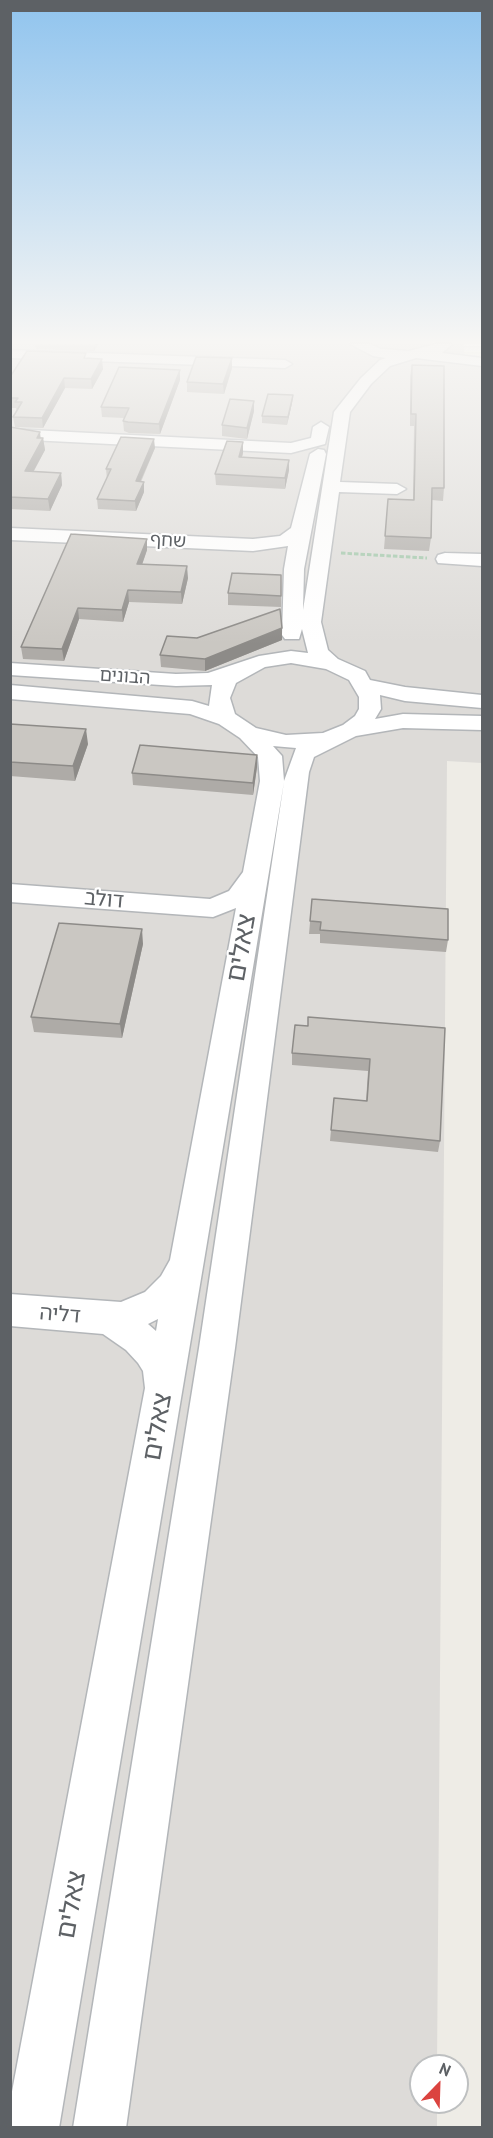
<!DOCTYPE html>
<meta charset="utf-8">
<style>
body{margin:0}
#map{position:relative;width:493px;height:2138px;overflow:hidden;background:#eeece6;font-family:"PT Sans",sans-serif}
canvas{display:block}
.frame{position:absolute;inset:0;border:12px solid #5d6165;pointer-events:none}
.north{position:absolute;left:409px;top:2054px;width:60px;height:60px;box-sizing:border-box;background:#fff;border:2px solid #bec0c1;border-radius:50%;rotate:23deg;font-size:16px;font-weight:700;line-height:24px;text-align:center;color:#5d6165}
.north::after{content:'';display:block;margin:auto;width:21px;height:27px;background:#db433f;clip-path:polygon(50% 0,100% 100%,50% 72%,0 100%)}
</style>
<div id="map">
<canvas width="493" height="2138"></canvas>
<div class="frame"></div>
<div class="north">N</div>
</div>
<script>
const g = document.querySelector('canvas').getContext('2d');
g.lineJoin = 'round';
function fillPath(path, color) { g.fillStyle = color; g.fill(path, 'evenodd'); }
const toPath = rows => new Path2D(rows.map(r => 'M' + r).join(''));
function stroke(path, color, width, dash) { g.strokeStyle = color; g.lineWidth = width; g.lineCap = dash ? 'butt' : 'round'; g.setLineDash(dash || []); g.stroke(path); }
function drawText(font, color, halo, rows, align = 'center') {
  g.font = font + ' "PT Sans","Noto Sans Hebrew",sans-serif'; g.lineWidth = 4.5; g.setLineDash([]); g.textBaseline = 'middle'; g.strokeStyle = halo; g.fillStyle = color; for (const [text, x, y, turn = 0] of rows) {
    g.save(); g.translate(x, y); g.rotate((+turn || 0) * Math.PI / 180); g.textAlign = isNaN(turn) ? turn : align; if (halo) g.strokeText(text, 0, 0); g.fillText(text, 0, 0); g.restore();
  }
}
fillPath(toPath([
 [11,344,464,344,464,362,482,366,482,763,447,761,437,2066,421,2066,421,2102,437,2102,437,2127,11,2128]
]), '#dddbd8');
const minor = toPath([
 [350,344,370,344,381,349,409,351,435,344,452,344,442,353,482,358,482,366,416,358,390,366,371,384,350,412,340,482,397,484,406,489,397,494,339,492,321,622,328,650,338,659,365,671,370,680,405,687,482,695,482,708,405,701,380,695,381,709,375,719,403,714,482,716,482,730,403,728,356,736,314,757,309,772,235,1348,126,2128,73,2128,199,1348,284,782,59,2128,10,2128,10,2102,145,1388,143,1371,138,1363,126,1350,103,1334,10,1326,10,1294,121,1302,145,1292,161,1276,170,1260,236,908,213,917,10,902,10,884,210,899,229,891,243,872,260,781,258,757,240,738,219,724,190,714,10,699,10,685,192,701,209,706,212,685,176,686,10,675,10,663,176,674,208,673,259,656,291,651,308,653,302,629,299,639,285,639,282,635,284,569,288,546,253,551,10,540,10,528,253,539,280,536,291,528,310,454,318,449,324,450,326,454,304,569,303,610,334,412,361,378,380,360,386,358,373,356,350,344],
 [291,663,326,669,349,680,359,697,359,709,355,716,343,725,323,733,286,735,256,728,235,714,230,698,236,683,265,667,291,663],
 [273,746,296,748,284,781,282,756,273,746],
 [158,1319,156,1331,148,1324,158,1319],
 [10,350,285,360,292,364,285,368,10,358,10,350],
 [321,422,329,427,325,444,291,453,10,439,10,429,291,443,311,438,313,427,321,422],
 [445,553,482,554,482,566,438,563,436,559,438,555,445,553]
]);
stroke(minor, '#b3b6b9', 3);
stroke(toPath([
 [341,553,427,558]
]), '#9ec5a7', 3, [4.5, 2]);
fillPath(minor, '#fff');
fillPath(toPath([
 [35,344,98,344,94,351,36,349],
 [87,358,103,369,92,389,65,388,43,428,15,427,13,417,17,411,16,408,10,408,10,377],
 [232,358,232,368,224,394,187,392,187,382],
 [412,365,444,488,443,501,432,500,431,538,429,551,384,549,388,499,413,500,414,426,410,426,410,376],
 [180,380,160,434,129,433,124,431,123,421,124,418,102,417,101,407],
 [293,395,292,403,287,425,262,423,262,416],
 [254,401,254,411,247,439,222,436,222,425],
 [10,427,43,438,45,450,34,471,61,473,62,485,50,511,10,509],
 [155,448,141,482,144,492,136,511,98,509,97,499,107,479,106,469],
 [243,453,242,457,289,470,285,489,216,485,215,474],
 [147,539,147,550,142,565,188,578,182,604,129,602,123,622,79,619,64,661,23,659,21,647],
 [281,575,281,607,228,605,228,593],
 [197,638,282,640,205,671,161,667,160,655],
 [10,724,88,744,75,781,10,776],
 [257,767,253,795,133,785,132,773],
 [312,899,448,940,446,952,320,943,320,934,309,934],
 [143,944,122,1038,34,1032,31,1017],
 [308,1026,445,1028,440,1141,438,1152,330,1141,334,1098,366,1101,368,1071,292,1065,292,1053]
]), '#aeaba7');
fillPath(toPath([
 [94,344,98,344,94,351],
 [232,358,232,368,224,394,223,384],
 [102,359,103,369,92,389,91,379],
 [180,370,180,380,160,434,159,424],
 [64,378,65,388,43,428,42,418],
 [293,395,292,403,287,425,288,417],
 [254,401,254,411,247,439,247,428],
 [40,432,41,441,43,438,45,450,27,483,25,471,37,438],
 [154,439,155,448,136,491,136,481],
 [243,442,243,453,239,468,239,457],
 [289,460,289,470,285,489,285,478],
 [61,473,62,485,50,511,48,499],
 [144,482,144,492,136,511,135,501],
 [147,539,147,550,138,576,137,564],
 [187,566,188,578,182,604,181,592],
 [128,590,129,602,123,622,122,610],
 [78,608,79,619,64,661,62,649],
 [282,628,282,640,205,671,205,659],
 [86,729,88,744,75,781,73,766],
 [257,755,257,767,253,795,253,783],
 [142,929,143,944,122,1038,120,1024]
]), '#8d8b88');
const building = toPath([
 [27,351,86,353,84,358,102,359,91,379,64,378,42,418,13,417,22,402,15,402,18,398,10,398,10,377,27,351],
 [196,357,232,358,223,384,187,382,196,357],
 [412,365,444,366,444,488,432,488,431,538,385,536,388,499,414,500,416,414,411,414,412,365],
 [119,367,180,370,159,424,128,422,123,421,129,408,101,407,119,367],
 [268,394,293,395,288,417,262,416,268,394],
 [230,399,254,401,247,428,222,425,230,399],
 [10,427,40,432,37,438,43,438,25,471,61,473,48,499,10,497,10,427],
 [121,437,154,439,136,481,144,482,135,501,97,499,111,469,106,469,121,437],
 [227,441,243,442,239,457,289,460,285,478,215,474,227,441],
 [71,534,147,539,137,564,187,566,181,592,128,590,122,610,78,608,62,649,21,647,71,534],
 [232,573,281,575,281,596,228,593,232,573],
 [280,609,282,628,205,659,160,655,167,636,197,638,280,609],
 [10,724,86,729,73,766,10,762,10,724],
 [140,745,257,755,253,783,132,773,140,745],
 [312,899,448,909,448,940,320,930,321,922,310,921,312,899],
 [59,923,142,929,120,1024,31,1017,59,923],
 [308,1017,445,1028,440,1141,331,1130,334,1098,367,1101,370,1059,292,1053,295,1025,308,1026,308,1017]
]);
fillPath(building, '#cac7c2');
stroke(building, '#8d8b88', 1.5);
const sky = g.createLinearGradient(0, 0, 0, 644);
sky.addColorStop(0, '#90c4ee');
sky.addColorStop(0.53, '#f7f6f4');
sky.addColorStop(1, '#f7f6f400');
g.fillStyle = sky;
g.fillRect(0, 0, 493, 644);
drawText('18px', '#5d6165', '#fff', [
 ["שחף",168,541,3],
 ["הבונים",125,677,4]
]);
drawText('21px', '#5d6165', '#fff', [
 ["דולב",104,900,5],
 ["דליה",60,1315,5]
]);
drawText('26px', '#5d6165', '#fff', [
 ["צאלים",242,948,-80],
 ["צאלים",158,1427,-80],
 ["צאלים",72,1905,-80]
]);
</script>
